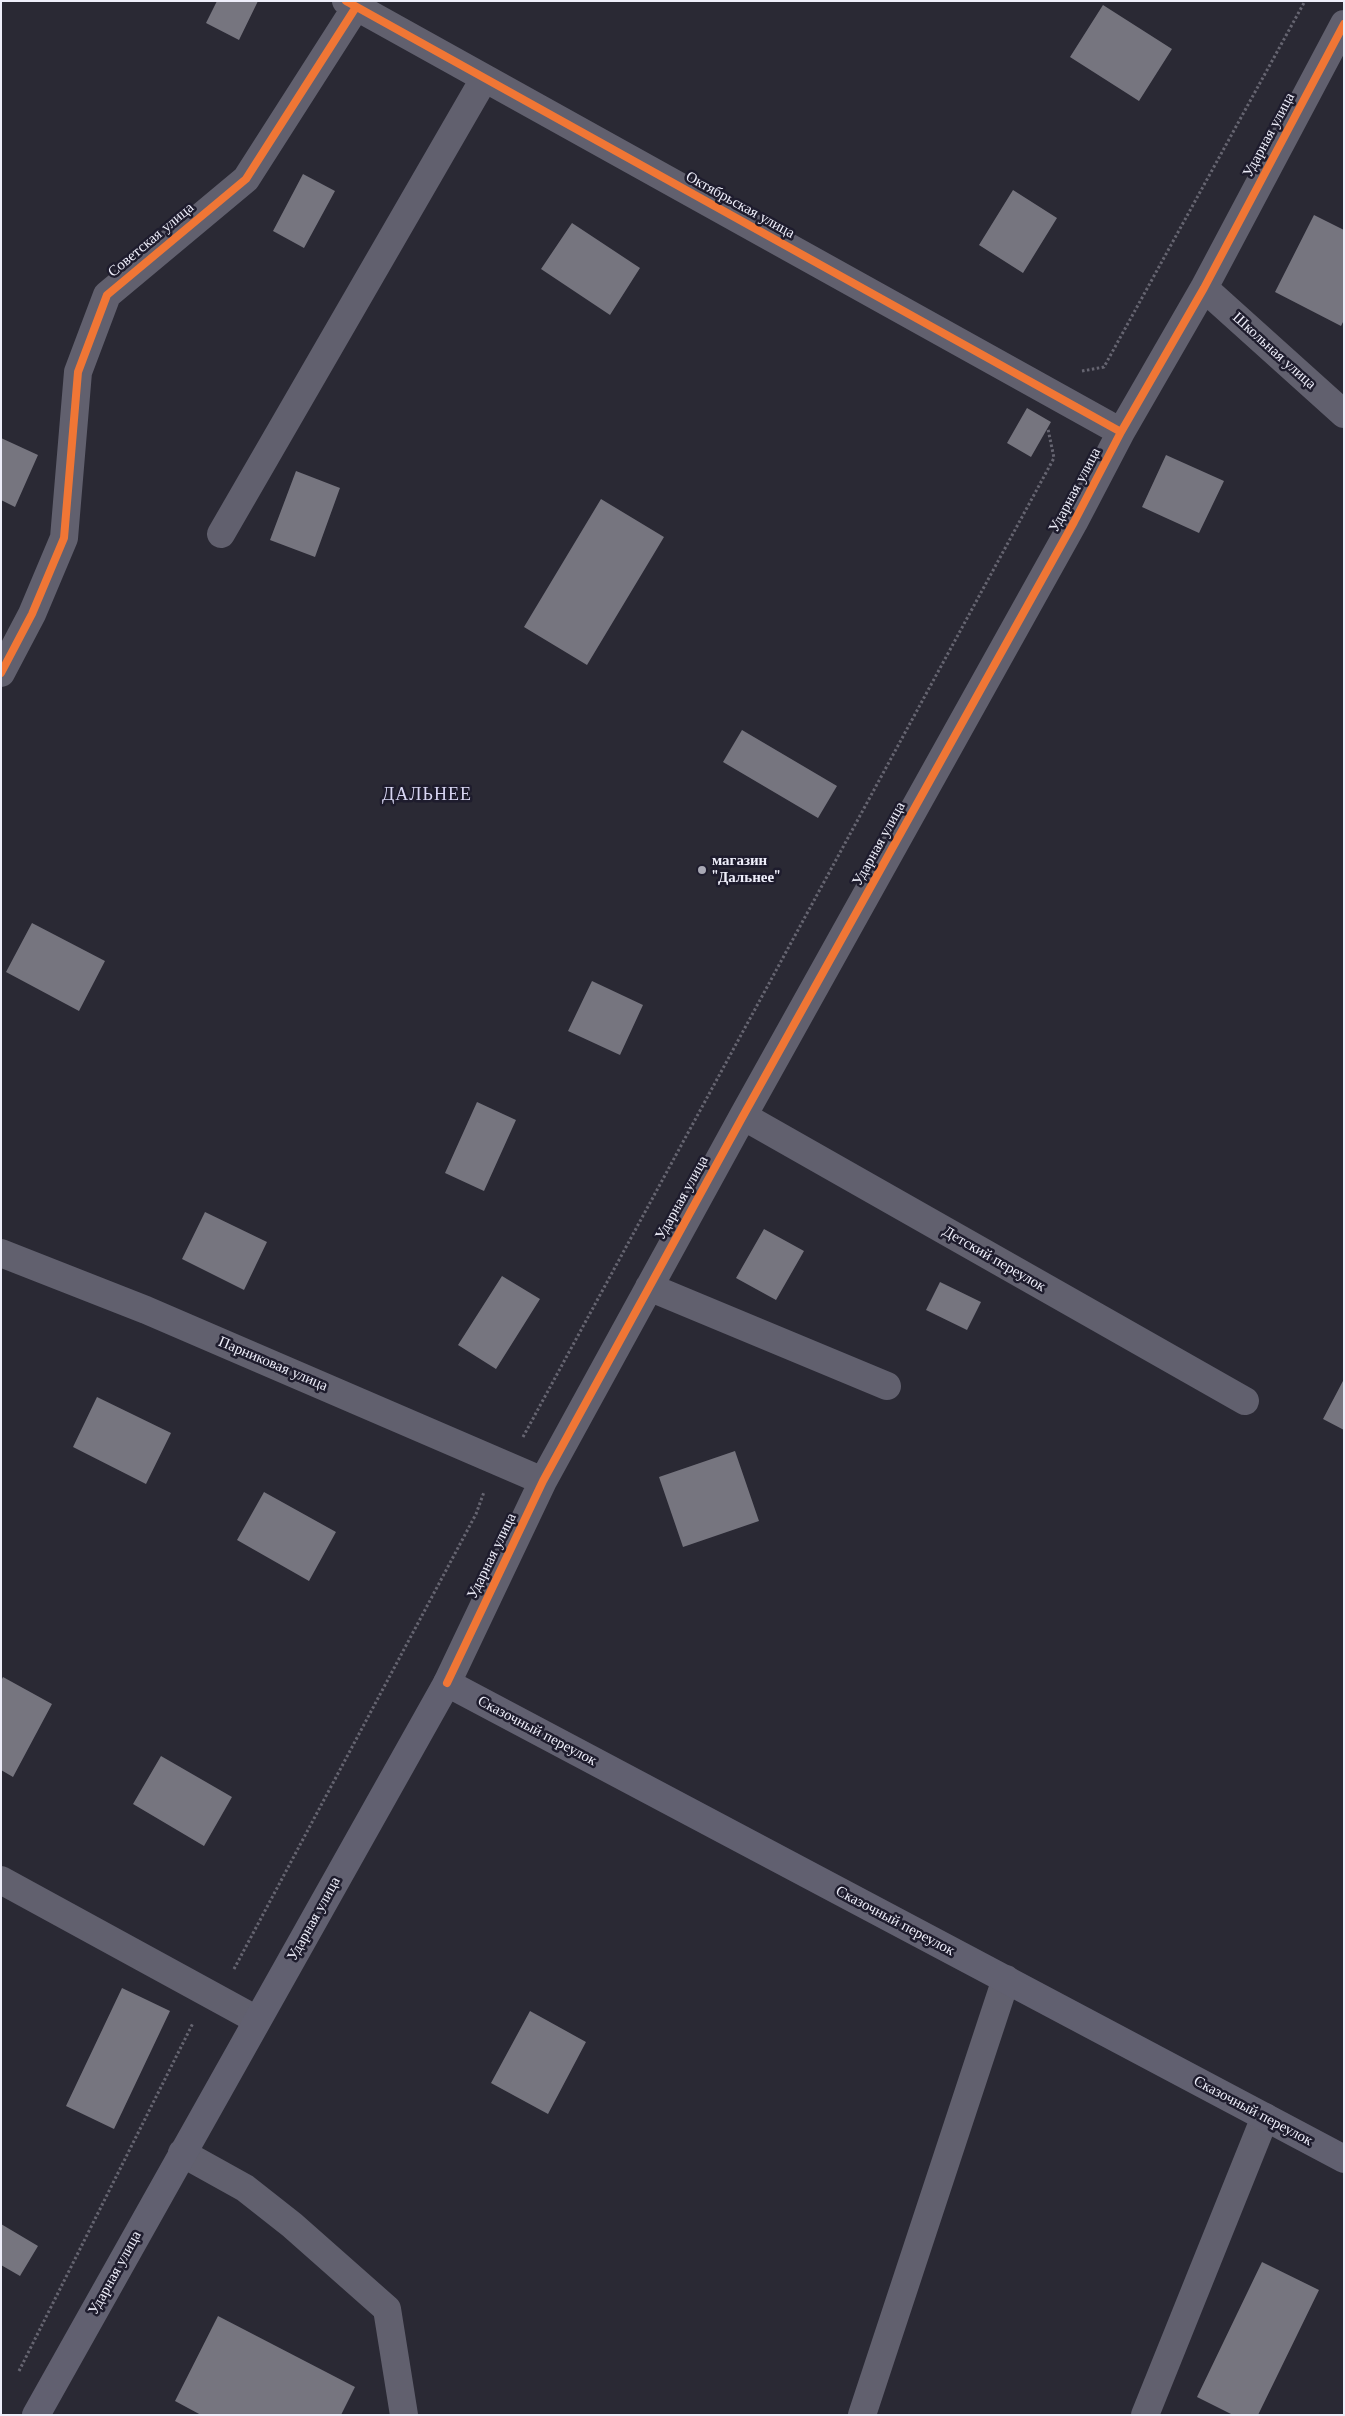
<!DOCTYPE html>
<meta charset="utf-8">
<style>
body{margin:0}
#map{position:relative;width:1345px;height:2416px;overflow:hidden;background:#2a2934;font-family:"Libre Baskerville",serif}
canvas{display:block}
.frame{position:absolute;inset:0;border:2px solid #eeeefa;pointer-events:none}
</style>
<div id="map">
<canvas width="1345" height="2416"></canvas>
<div class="frame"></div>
</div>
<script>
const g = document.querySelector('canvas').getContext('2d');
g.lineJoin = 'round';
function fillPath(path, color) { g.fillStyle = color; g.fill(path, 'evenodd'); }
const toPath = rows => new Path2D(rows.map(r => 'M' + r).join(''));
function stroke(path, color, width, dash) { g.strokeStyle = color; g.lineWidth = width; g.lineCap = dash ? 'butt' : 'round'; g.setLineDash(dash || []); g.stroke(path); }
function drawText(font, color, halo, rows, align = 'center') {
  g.font = font + ' "Libre Baskerville",serif'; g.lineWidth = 5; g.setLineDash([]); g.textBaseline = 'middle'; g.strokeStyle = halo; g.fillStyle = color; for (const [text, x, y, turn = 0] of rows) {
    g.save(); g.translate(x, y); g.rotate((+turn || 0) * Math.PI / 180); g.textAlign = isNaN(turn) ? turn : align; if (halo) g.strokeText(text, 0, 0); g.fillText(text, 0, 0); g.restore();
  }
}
fillPath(toPath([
 [217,1,258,1,239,40,206,23],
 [1103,5,1172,49,1139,101,1070,57],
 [303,174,335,191,304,248,273,231],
 [1013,190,1057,218,1023,273,979,245],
 [1314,215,1344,230,1344,320,1341,326,1275,292],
 [572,223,640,268,610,315,541,269],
 [1027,408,1051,422,1031,457,1007,443],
 [1,438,38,455,15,507,1,500],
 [1166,455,1224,481,1199,533,1142,507],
 [296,471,340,488,315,557,270,540],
 [601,499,664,537,587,665,524,627],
 [742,730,837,786,818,818,723,762],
 [32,923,105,961,79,1011,6,972],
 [592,981,643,1005,620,1055,568,1031],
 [477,1102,516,1120,484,1191,445,1173],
 [205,1212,267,1242,244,1290,182,1259],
 [764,1229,804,1251,776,1300,736,1278],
 [502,1276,540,1299,496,1369,458,1345],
 [940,1282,981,1302,967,1330,926,1310],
 [1344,1379,1344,1430,1323,1419],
 [97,1397,171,1433,146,1484,73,1447],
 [735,1451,759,1521,683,1547,659,1477],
 [264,1492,336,1532,309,1581,237,1540],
 [3,1677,52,1704,13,1777,1,1770,1,1681],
 [161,1756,232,1797,204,1846,133,1804],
 [122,1988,170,2011,114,2129,66,2106],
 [530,2011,586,2042,548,2114,491,2083],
 [1,2224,38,2246,20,2276,1,2265],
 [1262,2262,1319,2290,1258,2415,1233,2415,1197,2397],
 [218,2316,355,2387,341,2415,201,2415,175,2401]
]), '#76757f');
stroke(toPath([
 [1082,371,1104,367,1305,1],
 [523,1437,1054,458,1048,429],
 [234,1969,476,1514,484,1492],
 [19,2371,193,2023]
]), '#666571', 3, [2.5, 2.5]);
stroke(toPath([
 [346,1,1121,432],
 [1204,288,1344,414],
 [221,534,484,79],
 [1,673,32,614,64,538,78,372,107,295,246,179,356,7],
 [743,1116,1245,1401],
 [1,1253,146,1310,543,1481],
 [649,1287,887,1386],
 [447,1683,543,1481,743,1116,1074,522,1121,432,1204,288,1344,24],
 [1,1880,257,2020],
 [182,2153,245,2188,292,2225,387,2309,404,2415],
 [862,2415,1006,1979],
 [1145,2415,1265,2117]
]), '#61606e', 28);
stroke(toPath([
 [36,2415,447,1683,1344,2159]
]), '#616070', 28);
stroke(toPath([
 [346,1,1121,432],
 [1,673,32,614,64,538,78,372,107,295,246,179,356,7],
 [447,1683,543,1481,743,1116,1074,522,1121,432,1204,288,1344,24]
]), '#f07635', 8);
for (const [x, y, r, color] of [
 [702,870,5,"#a9a9b5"]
]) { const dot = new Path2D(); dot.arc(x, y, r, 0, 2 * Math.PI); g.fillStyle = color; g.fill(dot); stroke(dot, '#1e1c2d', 2); }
drawText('15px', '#eeeefa', '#1e1c2d', [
 ["Ударная улица",1269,135,-62],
 ["Октябрьская улица",740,205,29],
 ["Советская улица",151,240,-40],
 ["Школьная улица",1274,351,42],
 ["Ударная улица",1075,490,-62],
 ["Ударная улица",879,844,-61],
 ["Ударная улица",682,1198,-61],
 ["Детский переулок",994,1259,30],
 ["Парниковая улица",273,1364,23],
 ["Ударная улица",492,1556,-64],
 ["Сказочный переулок",537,1731,28],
 ["Ударная улица",314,1919,-61],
 ["Сказочный переулок",895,1921,28],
 ["Сказочный переулок",1253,2111,28],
 ["Ударная улица",115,2273,-61]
]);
drawText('bold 15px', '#eeeefa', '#1e1c2d', [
 ["магазин",712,861],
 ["\"Дальнее\"",712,878]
], 'left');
g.letterSpacing = '1px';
drawText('18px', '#d8d6f3', '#1e1c2d', [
 ["ДАЛЬНЕЕ",427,795]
]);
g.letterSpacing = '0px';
</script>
